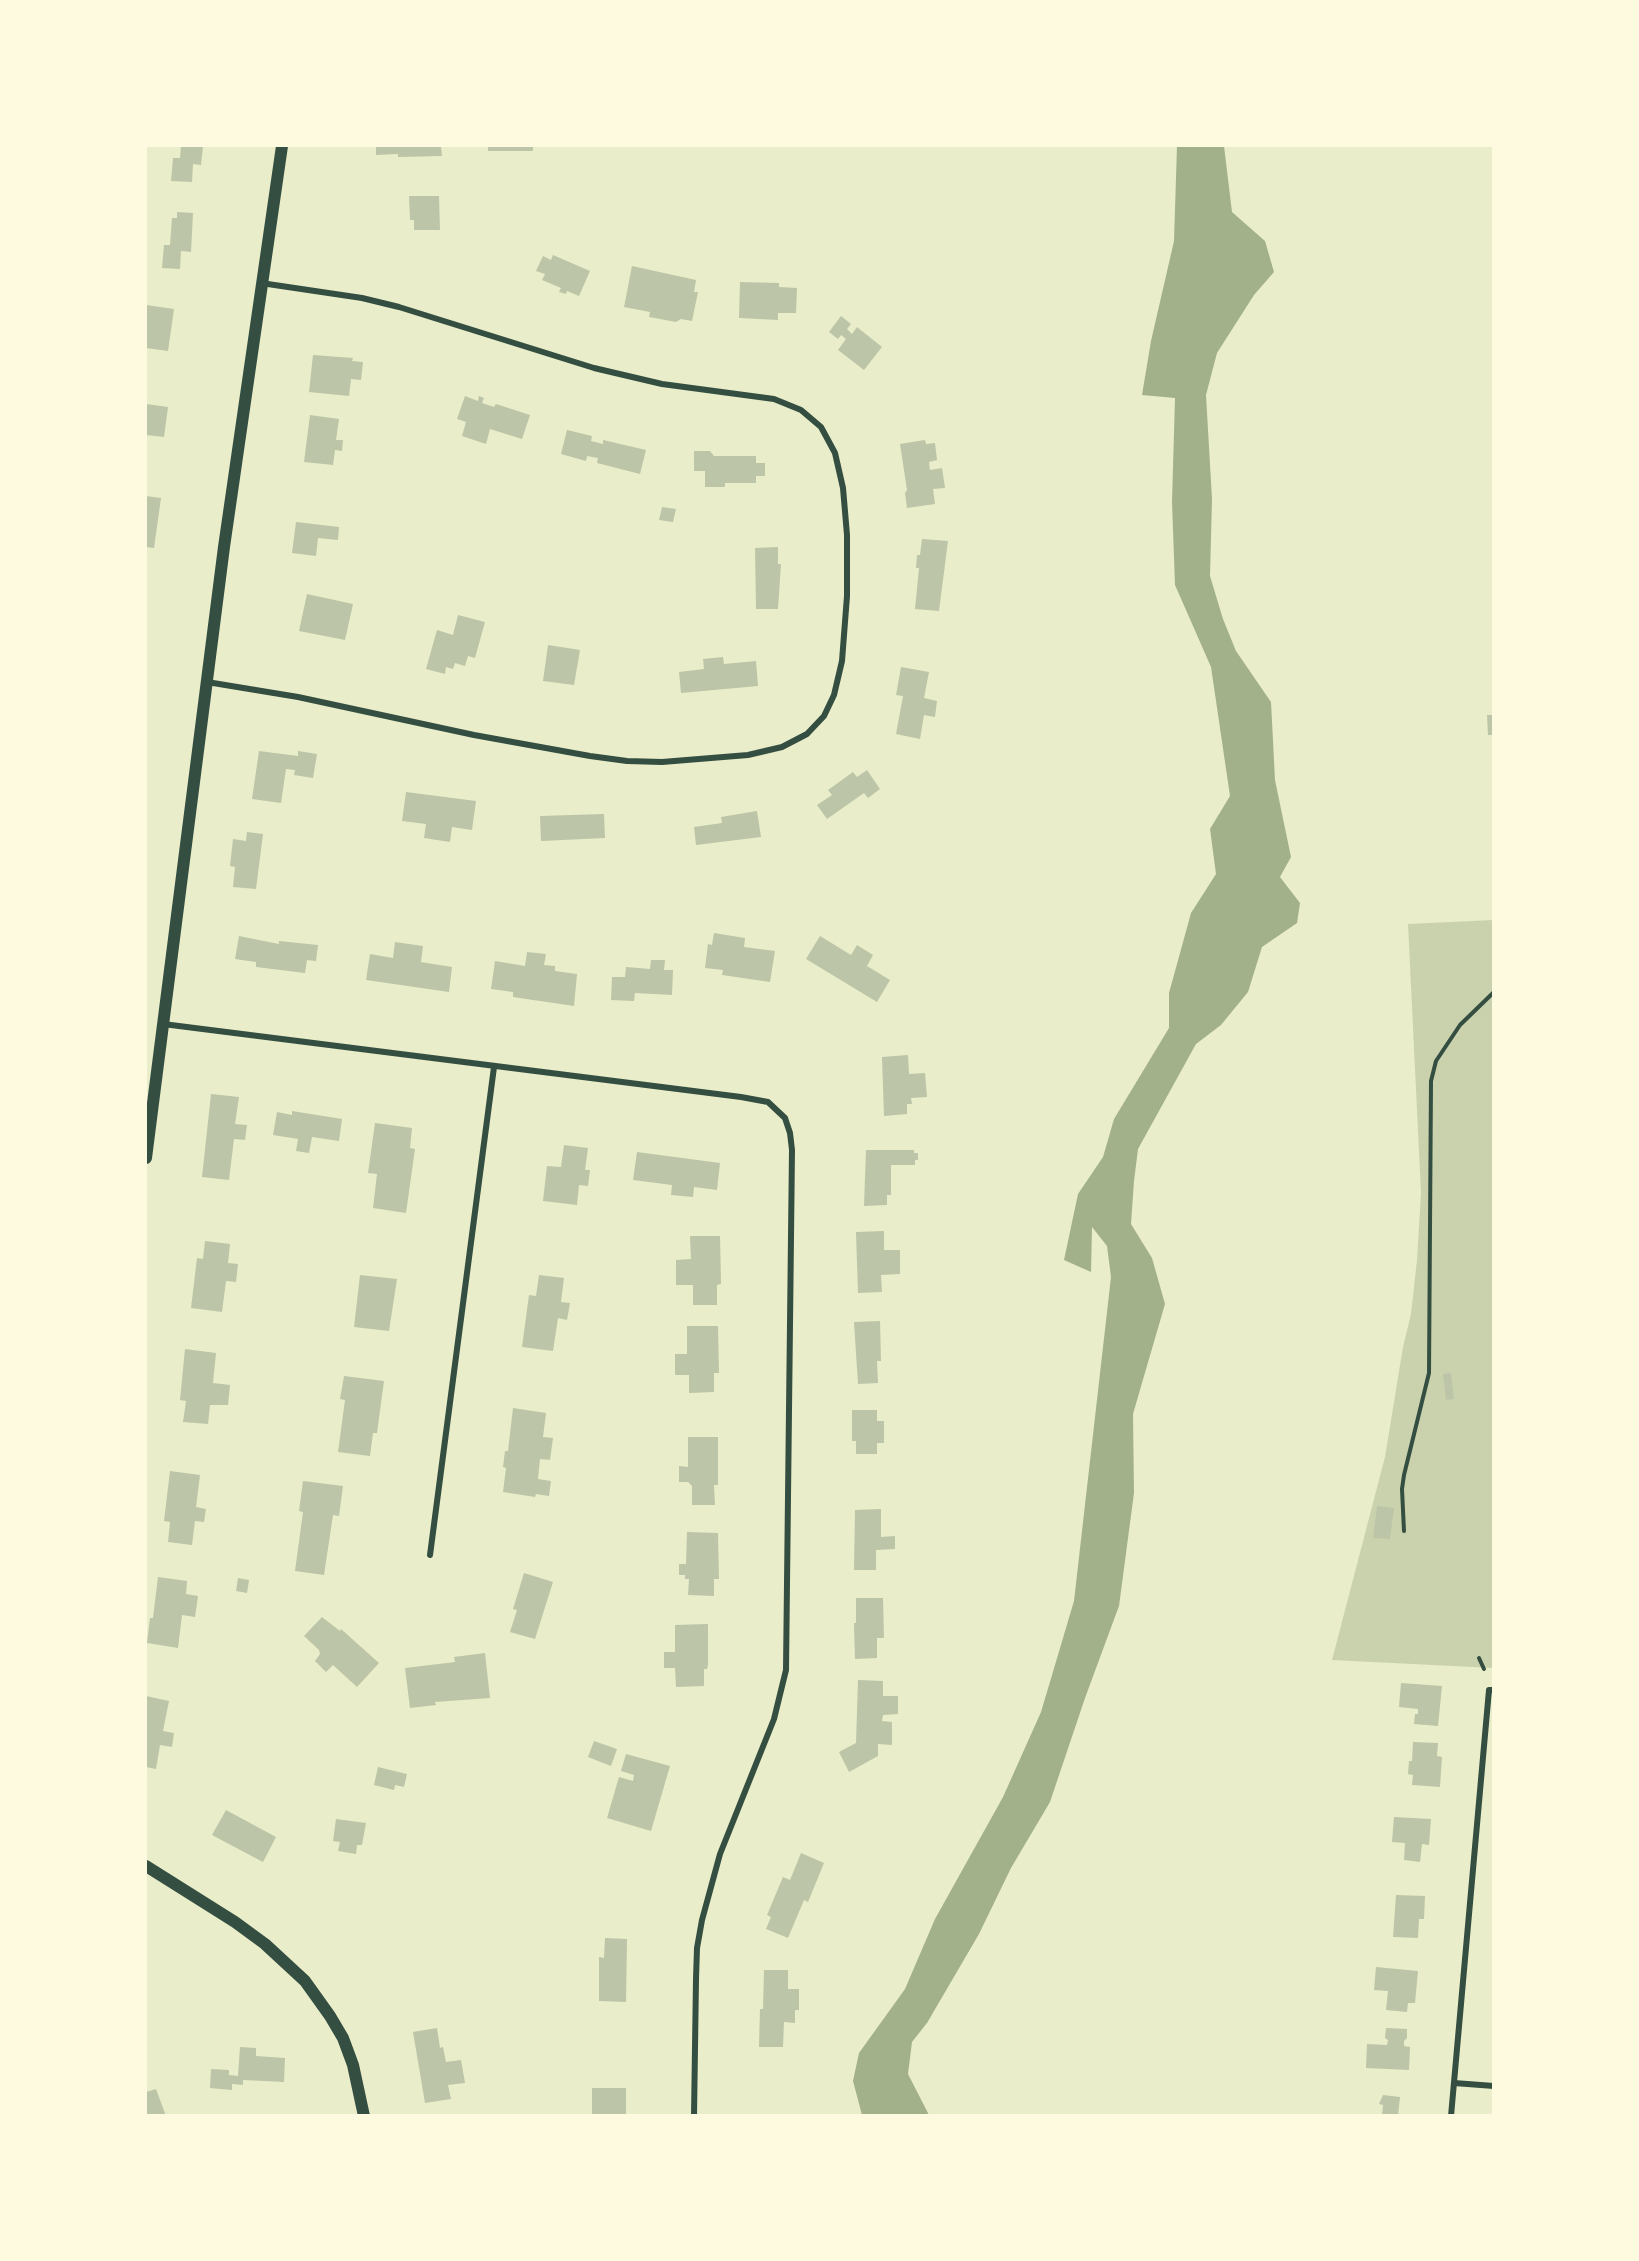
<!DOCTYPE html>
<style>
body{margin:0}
#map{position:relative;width:1639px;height:2261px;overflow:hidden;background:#e9edc9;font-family:"Varela Round",sans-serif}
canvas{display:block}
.frame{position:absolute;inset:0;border:147px solid #fefae0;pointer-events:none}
</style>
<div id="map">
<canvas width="1639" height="2261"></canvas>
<div class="frame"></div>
</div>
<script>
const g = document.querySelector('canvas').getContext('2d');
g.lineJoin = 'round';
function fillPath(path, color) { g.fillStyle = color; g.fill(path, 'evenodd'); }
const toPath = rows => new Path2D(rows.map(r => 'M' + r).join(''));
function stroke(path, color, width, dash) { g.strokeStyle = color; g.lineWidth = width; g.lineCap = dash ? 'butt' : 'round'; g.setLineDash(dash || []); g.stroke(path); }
fillPath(toPath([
 [1493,920,1493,1668,1332,1660,1385,1457,1403,1347,1411,1314,1417,1260,1421,1193,1408,924]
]), '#cad2ad');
fillPath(toPath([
 [1177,146,1224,146,1232,212,1265,241,1274,272,1254,295,1217,353,1206,395,1212,499,1210,576,1223,619,1236,651,1271,702,1275,780,1291,857,1280,877,1300,903,1297,923,1262,947,1248,992,1221,1025,1196,1044,1138,1149,1134,1181,1131,1224,1152,1258,1165,1304,1133,1414,1134,1493,1119,1606,1085,1698,1050,1802,1011,1868,979,1934,927,2023,912,2042,908,2074,929,2115,862,2115,853,2081,859,2053,905,1989,935,1919,1003,1797,1041,1712,1074,1601,1111,1277,1107,1246,1092,1227,1091,1272,1064,1260,1078,1194,1103,1157,1114,1119,1169,1028,1169,993,1191,913,1216,874,1210,829,1230,796,1211,667,1175,585,1172,502,1175,398,1142,395,1151,341,1174,241]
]), '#a3b18a');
fillPath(toPath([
 [181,146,203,146,201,165,193,164,192,182,171,181,173,158,180,158],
 [376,146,441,146,442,156,398,157,398,154,376,155],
 [488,146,533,146,533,151,488,151],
 [409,196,439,196,440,230,414,230,414,220,410,220],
 [177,212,193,213,191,252,181,251,180,269,162,268,164,245,170,245,172,218,177,218],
 [553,255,590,271,579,296,567,291,566,294,559,292,561,288,542,280,545,274,536,271,543,256,551,260],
 [632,266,696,280,694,292,698,292,692,321,681,319,676,322,649,317,650,312,624,307],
 [740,282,779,283,779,287,797,288,796,313,778,313,778,320,739,318],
 [146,305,174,309,168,351,146,348],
 [841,316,851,324,847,329,852,334,857,327,882,347,864,370,838,350,846,339,841,335,838,339,829,332],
 [313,355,353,358,352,361,363,362,361,380,351,379,349,396,309,392],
 [465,396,478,401,479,396,484,398,482,403,494,407,496,404,530,415,522,439,490,429,486,444,462,436,466,422,457,419],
 [146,404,168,407,164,437,146,435],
 [310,415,339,419,336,440,343,440,342,451,335,450,333,465,304,462],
 [567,430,592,436,591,441,603,444,603,440,646,450,640,474,597,463,598,458,587,456,586,461,561,454],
 [925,440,926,444,935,443,937,460,929,462,930,470,942,468,945,488,933,489,935,504,907,508,905,493,907,490,900,444],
 [694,451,710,451,714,456,756,456,756,463,765,463,765,476,756,476,756,483,725,483,725,487,705,487,705,471,694,471],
 [146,496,161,498,154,548,146,547],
 [662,507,676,509,673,522,659,520],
 [296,522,339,527,338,540,318,538,316,556,292,553],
 [922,539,948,541,939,611,915,609,919,568,916,568,917,555,920,555],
 [778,547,778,564,781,564,778,609,756,609,755,548],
 [307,594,353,604,345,640,299,631],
 [458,615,485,622,475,658,468,656,465,666,455,663,453,669,446,667,445,674,426,669,437,630,453,635],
 [548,645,580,650,574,685,543,681],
 [723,657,724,664,756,661,758,686,681,693,679,672,704,669,703,659],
 [901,667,929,672,924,698,937,701,935,717,924,715,920,739,896,734,903,696,896,695],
 [1487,715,1494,715,1494,735,1488,735],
 [259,751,298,756,298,751,317,754,313,778,294,775,295,770,286,769,281,803,252,799],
 [867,770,880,789,868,798,864,793,827,819,817,805,832,795,828,790,853,772,857,777],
 [406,792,476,801,472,830,452,827,450,842,424,838,426,824,402,821],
 [757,811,761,837,696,845,694,827,722,823,721,817],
 [604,814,605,838,541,841,540,816],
 [247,832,263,834,256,889,233,887,235,867,230,866,233,839,246,841],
 [714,933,745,938,744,947,775,951,770,982,722,975,723,970,705,968,708,944,712,945],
 [239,936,279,944,279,941,318,945,316,961,307,960,305,973,256,967,256,962,235,959],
 [820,936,851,955,857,945,873,955,867,966,890,980,877,1002,806,959],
 [395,942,423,946,421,962,452,967,449,992,366,980,370,954,393,958],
 [527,952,546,954,544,965,555,966,555,971,577,974,574,1006,513,997,513,992,491,989,495,961,525,966],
 [651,960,665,960,664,970,673,970,672,995,635,993,634,1001,611,1000,612,977,625,977,626,967,650,969],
 [908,1055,909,1074,925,1073,927,1097,911,1098,912,1104,907,1104,907,1114,884,1116,882,1057],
 [211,1094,239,1097,235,1124,247,1125,245,1140,234,1139,229,1180,202,1177],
 [292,1111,342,1119,339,1141,312,1137,309,1153,296,1151,298,1139,273,1135,277,1112,292,1115],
 [375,1123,412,1128,410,1148,415,1149,406,1213,373,1208,377,1174,368,1173],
 [564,1145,588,1148,585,1170,590,1170,588,1186,579,1185,577,1205,543,1201,547,1166,561,1167],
 [866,1150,914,1150,914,1153,918,1153,918,1160,915,1160,915,1165,891,1165,891,1195,887,1195,887,1205,864,1206],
 [637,1152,720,1163,717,1190,694,1187,693,1197,671,1195,672,1185,633,1180],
 [884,1231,884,1250,900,1250,900,1274,881,1275,882,1292,858,1293,856,1232],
 [690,1236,720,1236,721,1284,717,1285,717,1305,693,1305,693,1285,676,1285,676,1260,691,1259],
 [205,1241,230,1244,228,1263,238,1264,236,1282,226,1281,222,1312,191,1308,197,1258,203,1259],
 [360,1275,397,1279,389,1331,354,1327],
 [539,1275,564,1278,561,1302,570,1303,567,1320,558,1318,553,1351,522,1347,529,1295,536,1296],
 [880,1321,881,1361,877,1361,878,1383,858,1384,854,1322],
 [687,1326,718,1326,719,1373,714,1373,714,1392,689,1393,689,1375,675,1375,675,1354,687,1354],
 [185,1349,216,1353,213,1383,230,1385,228,1405,210,1405,208,1424,183,1422,186,1401,180,1400],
 [1451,1373,1454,1399,1446,1400,1443,1374],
 [344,1376,384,1381,377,1433,373,1433,370,1456,338,1452,345,1400,340,1399],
 [513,1408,546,1413,543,1437,553,1438,550,1460,540,1459,538,1479,551,1481,549,1496,536,1494,535,1497,503,1492,506,1468,503,1467,505,1451,508,1451],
 [852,1410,877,1410,877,1421,884,1421,884,1443,877,1443,877,1454,856,1454,856,1441,852,1441],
 [688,1437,718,1437,718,1485,714,1485,715,1505,692,1505,692,1486,688,1482,679,1482,679,1466,688,1467],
 [170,1471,200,1475,196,1507,206,1509,204,1522,195,1521,192,1545,168,1542,170,1522,164,1521],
 [303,1481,343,1486,339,1516,333,1515,324,1575,295,1571,303,1512,299,1511],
 [1377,1506,1394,1508,1390,1539,1373,1538],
 [881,1509,881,1537,895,1536,895,1549,876,1550,876,1570,854,1570,855,1510],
 [687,1532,718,1533,719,1579,714,1579,714,1596,688,1595,689,1579,685,1579,685,1575,679,1575,679,1564,686,1564],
 [524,1573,553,1582,535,1639,510,1632,517,1610,513,1609],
 [158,1577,187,1581,186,1594,198,1596,195,1617,182,1615,178,1648,147,1643,150,1618,153,1618],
 [238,1578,249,1580,247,1593,236,1591],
 [856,1598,883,1598,884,1638,877,1638,877,1658,855,1659,854,1623,856,1623],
 [322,1617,340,1631,341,1629,379,1663,357,1687,333,1665,326,1672,315,1661,320,1654,319,1650,304,1636],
 [708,1624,708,1665,707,1669,704,1669,704,1686,676,1687,675,1668,664,1668,664,1652,675,1652,675,1625],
 [485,1653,490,1698,435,1702,436,1705,410,1708,405,1668,455,1662,454,1657],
 [858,1680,883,1681,883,1696,898,1696,898,1714,883,1715,882,1721,892,1722,892,1745,878,1744,878,1756,849,1772,839,1752,856,1743],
 [1401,1683,1442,1686,1438,1726,1414,1724,1415,1714,1418,1714,1418,1709,1399,1707],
 [146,1696,169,1701,163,1731,174,1733,172,1747,160,1745,156,1769,146,1767],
 [594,1741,617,1749,611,1766,588,1757],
 [1413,1742,1438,1743,1437,1756,1442,1757,1440,1787,1412,1785,1413,1775,1408,1774,1409,1761,1412,1761],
 [626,1754,670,1766,651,1831,607,1818,619,1777,633,1781,634,1775,621,1771],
 [378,1767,407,1774,404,1787,395,1785,394,1790,374,1785],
 [226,1810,276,1837,263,1862,212,1835],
 [1394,1817,1431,1819,1429,1845,1422,1844,1420,1862,1404,1860,1405,1843,1392,1842],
 [336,1819,366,1823,362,1845,357,1845,356,1854,338,1851,340,1842,333,1841],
 [801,1853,824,1863,808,1902,804,1900,788,1938,766,1929,771,1917,767,1915,783,1877,790,1880],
 [1396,1895,1425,1896,1424,1919,1419,1919,1418,1938,1393,1937],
 [605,1938,627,1939,626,2002,599,2001,599,1957,604,1958],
 [1376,1967,1418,1971,1415,2003,1408,2003,1407,2012,1386,2010,1388,1991,1374,1990],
 [764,1970,788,1970,788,1989,799,1989,799,2010,795,2010,795,2023,784,2022,783,2047,759,2047,760,2009,763,2009],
 [437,2028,440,2048,443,2047,446,2062,461,2060,465,2083,448,2085,451,2099,425,2103,413,2032],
 [1386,2028,1407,2029,1407,2038,1404,2041,1404,2046,1410,2047,1409,2070,1366,2068,1367,2044,1387,2045,1388,2040,1385,2038],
 [240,2047,256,2048,256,2056,285,2058,284,2082,243,2080,243,2085,232,2084,232,2090,210,2088,211,2069,229,2070,229,2075,238,2076],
 [592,2088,626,2088,626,2116,592,2114],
 [156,2089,166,2116,146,2116,146,2092],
 [1383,2095,1400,2097,1398,2116,1382,2116,1383,2105,1379,2104]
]), '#bcc5a7');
stroke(toPath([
 [1404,1531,1402,1489,1404,1475,1429,1373,1431,1081,1436,1061,1460,1025,1494,992],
 [1479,1658,1484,1669]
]), '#344e41', 4);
stroke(toPath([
 [207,682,298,697,474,735,590,756,627,761,662,762,748,755,782,747,807,734,824,716,834,695,842,661,847,596,847,535,843,488,835,453,821,427,801,410,774,399,662,384,594,368,399,307,362,298,261,283],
 [163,1024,741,1097,768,1102,785,1118,790,1133,792,1150,786,1670,774,1719,720,1854,702,1920,697,1948,696,1979,694,2116],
 [430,1555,494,1067],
 [1454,2083,1494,2086],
 [1451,2116,1489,1690,1494,1690]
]), '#344e41', 6);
stroke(toPath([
 [146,1158,224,547,282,146],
 [146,1866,235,1922,265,1944,305,1981,330,2016,343,2038,353,2065,364,2116]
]), '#344e41', 12);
</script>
